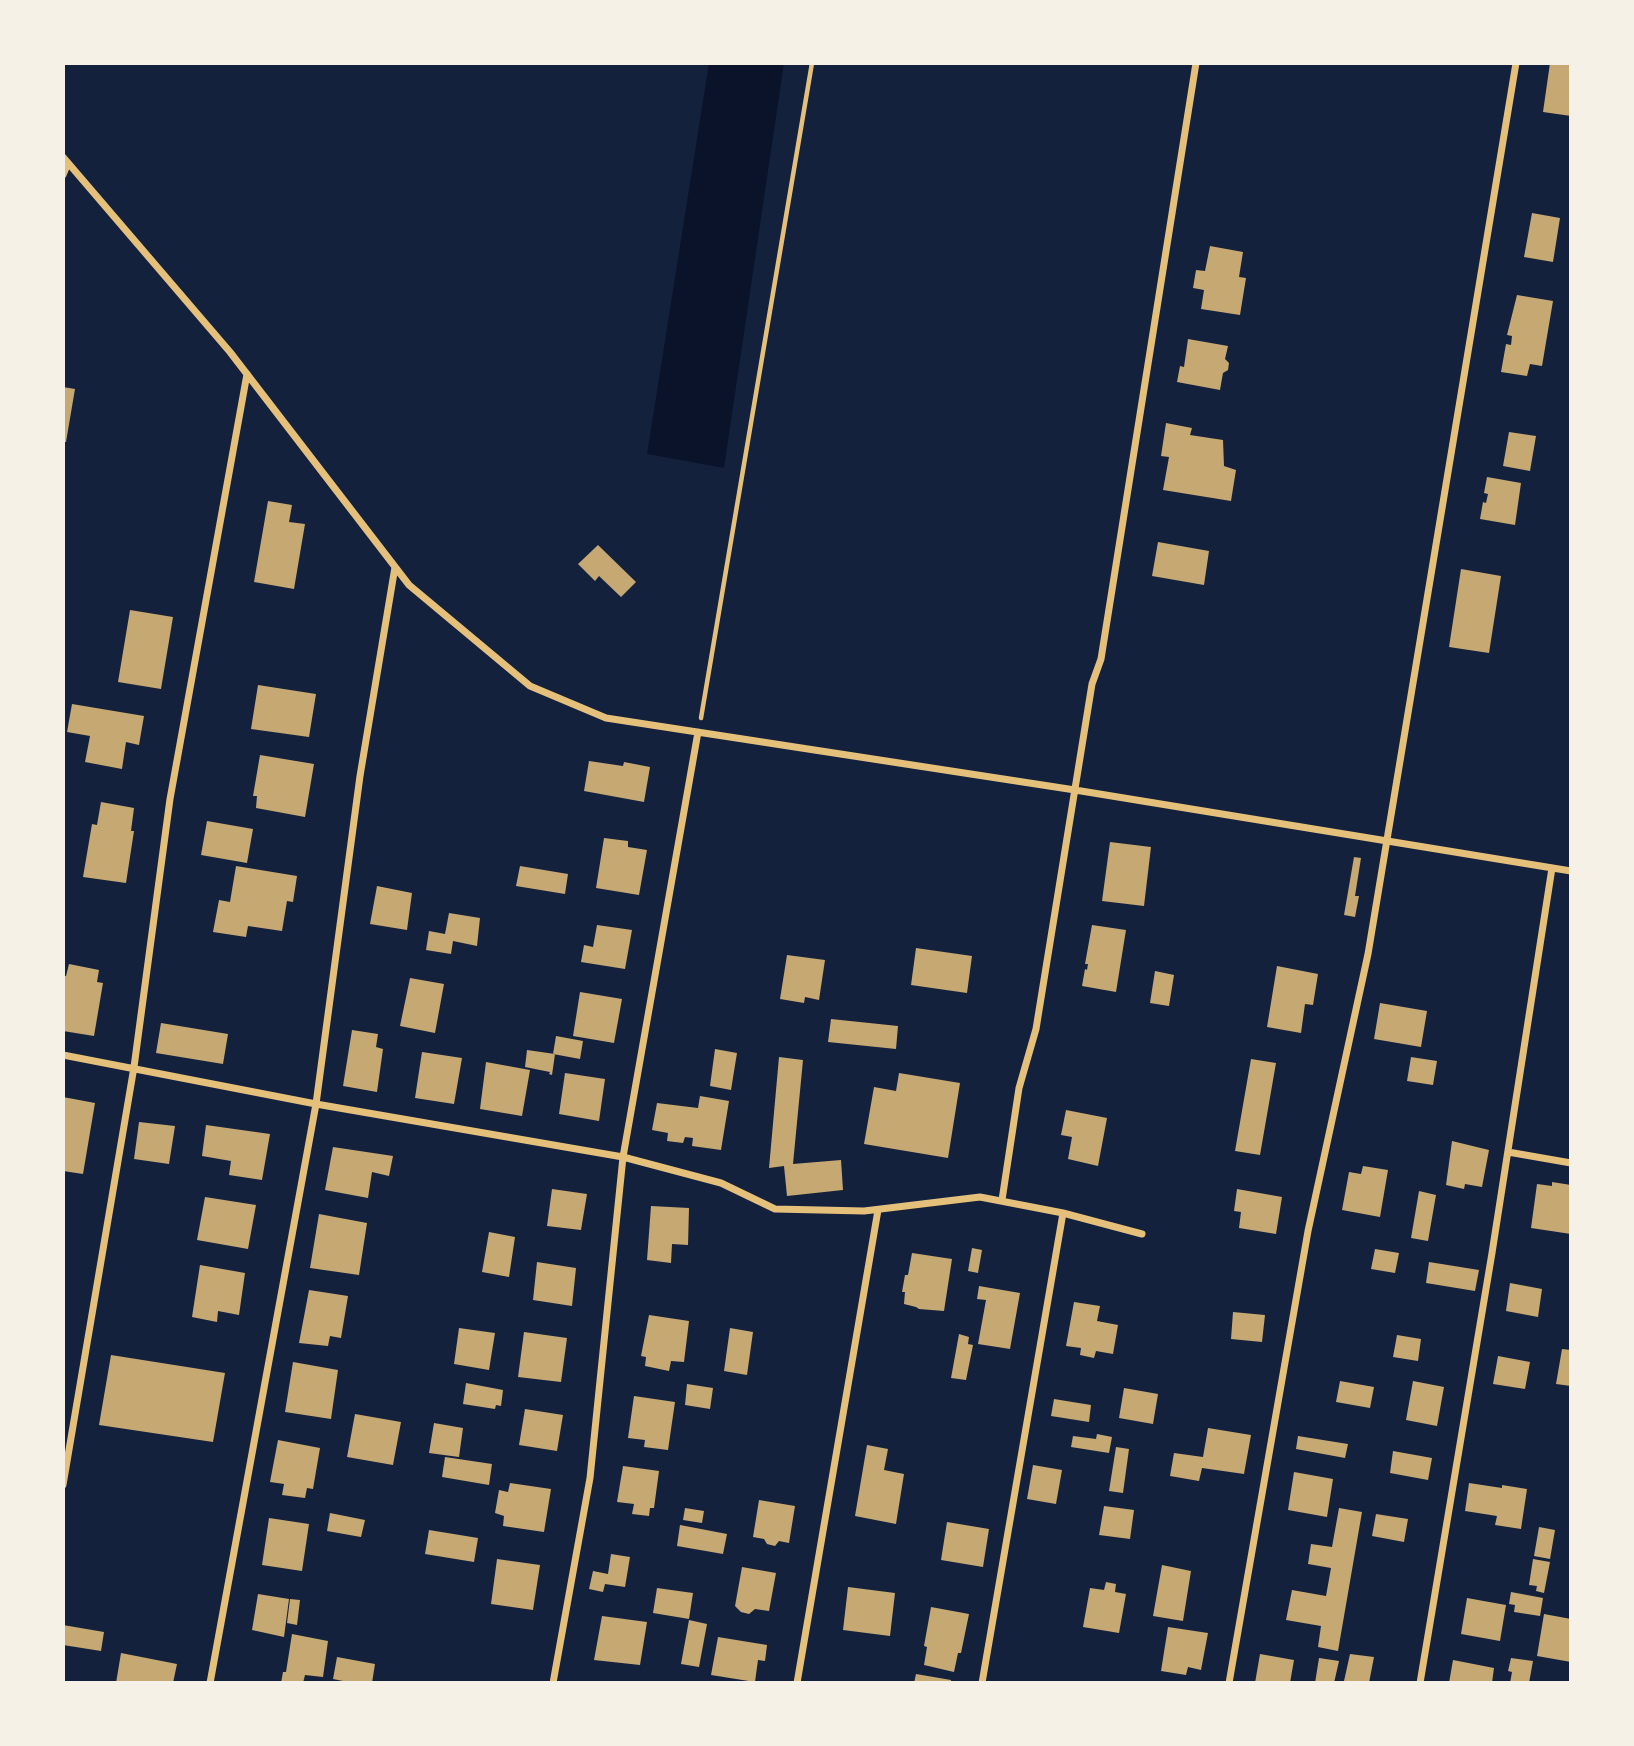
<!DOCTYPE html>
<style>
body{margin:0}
#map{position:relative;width:1634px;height:1746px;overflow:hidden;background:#14213d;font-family:Manrope,sans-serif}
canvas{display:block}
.frame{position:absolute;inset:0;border:65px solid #f6f1e7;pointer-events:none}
</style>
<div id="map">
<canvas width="1634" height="1746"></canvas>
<div class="frame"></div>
</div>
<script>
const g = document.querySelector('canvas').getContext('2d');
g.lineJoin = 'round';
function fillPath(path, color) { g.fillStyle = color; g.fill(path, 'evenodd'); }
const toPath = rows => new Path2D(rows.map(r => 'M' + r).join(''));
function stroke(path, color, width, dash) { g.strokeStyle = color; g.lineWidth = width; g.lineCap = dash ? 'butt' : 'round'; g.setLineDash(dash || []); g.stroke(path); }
fillPath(toPath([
 [709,63,784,63,724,468,647,454]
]), '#0b132b');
fillPath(toPath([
 [1550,63,1571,63,1571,116,1543,112],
 [1532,213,1560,218,1553,262,1524,257],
 [1210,246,1243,252,1239,277,1246,278,1240,315,1201,309,1204,290,1193,288,1196,270,1205,271],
 [1517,295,1553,301,1542,366,1530,364,1527,376,1501,372,1506,344,1511,345,1512,336,1507,335],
 [1188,339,1228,346,1225,359,1229,363,1228,370,1223,373,1220,390,1177,382,1180,366,1184,367],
 [63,387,75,389,66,442,63,442],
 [1166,423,1192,428,1190,435,1223,440,1224,466,1236,470,1231,501,1163,490,1169,457,1161,456],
 [1509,432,1536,436,1530,471,1503,466],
 [1487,477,1521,483,1515,525,1480,519,1483,502,1486,503,1488,494,1484,493],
 [268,501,292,505,289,522,305,524,294,589,254,582],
 [1158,542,1209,551,1204,585,1152,576],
 [598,545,636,582,621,597,599,576,595,581,578,564],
 [1461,569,1501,576,1489,653,1449,647],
 [130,610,173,617,161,689,118,682],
 [258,685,316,694,309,737,251,729],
 [72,704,144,716,139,745,126,742,122,769,85,762,90,736,67,732],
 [260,755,314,764,305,817,256,808,257,796,253,796],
 [589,761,623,766,624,762,650,767,644,802,584,791],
 [101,802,134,808,131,831,134,831,126,883,83,877,92,824,97,825],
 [207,821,253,829,247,863,201,855],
 [604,838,628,841,628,847,647,850,639,895,596,888],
 [1110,842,1151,847,1144,906,1102,901],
 [1354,857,1361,858,1355,896,1359,896,1355,917,1344,915],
 [236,866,297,876,293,902,287,901,282,931,248,926,246,937,213,932,219,900,230,902],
 [520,866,568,874,565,894,516,886],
 [377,886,412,893,407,930,370,924],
 [449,913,480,918,477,946,453,941,451,954,426,950,429,931,445,934],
 [597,925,632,930,625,969,581,962,584,945,593,947],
 [1092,925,1126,930,1116,992,1082,986,1085,969,1087,970,1088,964,1085,964],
 [916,948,972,956,967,993,911,985],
 [787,955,825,960,819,1000,805,997,804,1003,780,999],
 [69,964,99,970,97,982,103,983,94,1036,63,1031,63,976,66,976],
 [1277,966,1318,974,1313,1005,1305,1004,1301,1033,1267,1027],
 [1155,971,1174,975,1169,1006,1150,1003],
 [410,978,444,984,435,1033,400,1026],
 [580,992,622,999,614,1043,573,1036],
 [1380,1003,1427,1011,1421,1047,1374,1039],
 [831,1019,898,1026,896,1049,828,1042],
 [161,1023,228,1034,223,1064,156,1053],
 [352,1030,378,1034,376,1047,383,1049,377,1092,343,1086],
 [556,1036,583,1041,580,1059,553,1054],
 [715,1049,737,1053,731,1090,710,1086],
 [527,1050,555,1054,552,1075,549,1074,550,1072,525,1067],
 [422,1052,462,1058,454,1104,415,1098],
 [779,1057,803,1060,793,1164,841,1160,843,1190,787,1196,784,1166,769,1168],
 [1411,1057,1437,1061,1433,1085,1407,1081],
 [1251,1059,1276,1063,1260,1155,1235,1151],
 [486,1062,530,1070,522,1116,480,1109],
 [565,1073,605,1079,599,1121,559,1114],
 [899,1073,960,1083,948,1158,864,1144,874,1087,896,1091],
 [700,1096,729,1101,721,1150,692,1146,693,1138,685,1137,683,1143,667,1141,668,1133,652,1130,657,1103,698,1108],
 [63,1097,95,1103,83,1174,63,1171],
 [1066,1110,1107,1118,1098,1166,1068,1159,1072,1137,1061,1135],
 [139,1122,175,1126,169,1164,134,1159],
 [206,1125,270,1134,262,1180,229,1175,231,1161,202,1156],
 [1452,1141,1489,1150,1482,1187,1465,1184,1464,1189,1446,1185],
 [333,1147,393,1156,389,1176,372,1172,368,1198,325,1190],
 [1363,1166,1388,1170,1380,1217,1342,1210,1349,1172,1361,1174],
 [1552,1182,1571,1185,1571,1234,1531,1228,1537,1184,1552,1186],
 [552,1189,587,1194,581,1230,547,1226],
 [1237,1189,1282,1197,1276,1234,1239,1228,1241,1212,1234,1211],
 [1419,1191,1436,1195,1428,1241,1411,1238],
 [205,1197,256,1205,248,1249,197,1240],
 [651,1206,689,1208,688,1245,672,1244,671,1263,647,1260],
 [319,1214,367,1223,359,1275,310,1268],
 [489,1232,515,1237,509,1277,482,1272],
 [972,1248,982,1250,978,1273,968,1271],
 [1375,1249,1399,1253,1395,1273,1371,1269],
 [912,1253,952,1259,944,1311,919,1309,916,1307,904,1304,905,1292,902,1292,905,1275,908,1275],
 [537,1262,576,1268,572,1306,533,1300],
 [1429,1262,1479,1270,1475,1291,1426,1283],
 [200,1265,245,1273,239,1315,218,1311,217,1322,192,1317],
 [1510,1283,1542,1289,1538,1317,1506,1311],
 [979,1286,1020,1293,1010,1349,978,1344,986,1300,977,1299],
 [309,1290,348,1296,341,1338,330,1336,328,1346,299,1343],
 [1074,1302,1100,1306,1097,1321,1118,1325,1113,1354,1096,1351,1094,1358,1080,1355,1081,1348,1066,1346],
 [1233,1312,1265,1315,1262,1342,1231,1339],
 [649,1315,689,1321,684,1362,671,1361,669,1371,645,1366,646,1357,641,1356],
 [459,1328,495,1333,489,1370,454,1364],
 [730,1328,753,1332,747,1375,724,1371],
 [524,1332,567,1338,561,1382,518,1377],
 [959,1334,969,1337,968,1344,973,1345,966,1380,951,1378],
 [1397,1335,1421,1339,1418,1361,1393,1357],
 [1562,1349,1571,1350,1571,1386,1556,1384],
 [111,1355,225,1373,213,1442,99,1425],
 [1498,1356,1530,1362,1525,1389,1493,1384],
 [293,1362,338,1370,331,1419,285,1412],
 [1340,1381,1374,1387,1370,1408,1336,1402],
 [1413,1381,1444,1387,1437,1426,1406,1420],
 [466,1383,503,1390,501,1406,496,1405,495,1409,463,1404],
 [687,1384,713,1388,710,1409,685,1405],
 [1124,1388,1158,1394,1153,1424,1119,1418],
 [634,1396,675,1402,668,1450,644,1447,645,1440,628,1438],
 [1054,1399,1091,1405,1089,1422,1051,1416],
 [525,1409,563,1415,557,1451,519,1445],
 [355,1414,401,1422,393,1465,347,1457],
 [434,1423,463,1428,459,1457,429,1453],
 [1208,1428,1251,1435,1244,1474,1202,1468,1199,1481,1170,1476,1174,1453,1203,1457],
 [1097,1434,1112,1437,1109,1453,1071,1447,1073,1436,1096,1439],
 [1298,1436,1348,1444,1345,1458,1296,1449],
 [278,1440,320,1448,313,1489,307,1488,305,1498,282,1495,284,1484,270,1482],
 [867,1445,888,1449,884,1470,904,1474,896,1524,855,1516],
 [1116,1447,1129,1449,1123,1493,1109,1491],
 [1393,1451,1432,1458,1428,1480,1390,1473],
 [445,1457,492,1464,489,1485,442,1477],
 [1033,1465,1062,1470,1056,1504,1027,1499],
 [623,1466,659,1471,654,1508,650,1508,649,1516,632,1514,634,1504,617,1502],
 [1294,1472,1333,1479,1327,1517,1288,1510],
 [510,1483,551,1489,544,1532,503,1526,504,1516,495,1513,499,1490,508,1492],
 [1469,1483,1502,1488,1502,1485,1527,1489,1521,1529,1495,1525,1497,1516,1465,1511],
 [759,1500,795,1506,789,1543,779,1541,775,1546,767,1544,764,1539,753,1537],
 [1104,1506,1134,1510,1130,1539,1099,1535],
 [685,1508,704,1511,702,1523,683,1520],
 [1339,1508,1362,1512,1338,1651,1318,1647,1321,1626,1286,1620,1292,1590,1326,1596,1331,1568,1308,1564,1311,1544,1332,1547],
 [330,1513,365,1520,361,1537,327,1531],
 [1376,1514,1408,1519,1404,1542,1372,1536],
 [269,1518,309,1524,302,1571,262,1565],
 [947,1522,989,1529,983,1567,941,1560],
 [680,1525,727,1534,723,1554,677,1546],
 [1539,1527,1555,1530,1550,1559,1534,1556],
 [429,1530,478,1538,474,1562,425,1554],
 [611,1554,630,1557,625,1587,605,1584,603,1592,589,1589,593,1571,608,1574],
 [497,1559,540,1565,533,1610,491,1604],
 [1533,1559,1550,1562,1544,1593,1536,1591,1537,1586,1529,1585],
 [1162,1565,1191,1571,1183,1621,1153,1616],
 [742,1567,776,1573,769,1611,755,1609,749,1614,741,1612,735,1606],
 [1106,1582,1116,1584,1115,1592,1126,1594,1119,1633,1083,1627,1090,1588,1104,1590],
 [848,1587,895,1593,890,1636,843,1630],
 [657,1588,693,1593,689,1619,653,1613],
 [1511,1592,1543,1598,1540,1616,1514,1612,1515,1605,1509,1604],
 [258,1594,289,1599,284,1637,252,1630],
 [1467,1598,1506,1605,1500,1641,1461,1634],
 [290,1599,300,1600,297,1625,287,1623],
 [931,1607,969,1614,961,1653,958,1653,954,1672,924,1665,927,1647,924,1646],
 [1544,1614,1571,1619,1571,1662,1537,1656],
 [602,1616,647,1622,640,1665,594,1660],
 [689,1620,707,1624,699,1667,681,1664],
 [63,1625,104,1632,101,1651,63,1645],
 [1168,1627,1208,1633,1201,1670,1188,1667,1186,1675,1161,1671],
 [292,1634,328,1641,323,1677,305,1675,303,1683,281,1683,283,1672,286,1672],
 [718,1637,767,1645,765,1661,758,1660,755,1682,711,1675],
 [121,1653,177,1664,173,1683,116,1683],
 [1260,1654,1294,1660,1290,1683,1255,1683],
 [1350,1654,1374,1657,1369,1683,1344,1681],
 [337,1657,375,1664,372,1683,353,1683,333,1679],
 [1319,1658,1339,1661,1334,1683,1315,1683],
 [1511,1658,1533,1661,1529,1683,1510,1683,1512,1672,1508,1671],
 [1453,1660,1494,1668,1492,1683,1449,1683],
 [916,1674,951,1680,951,1683,914,1683]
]), '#c6a872');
stroke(toPath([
 [701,718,812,63]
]), '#e5c07b', 4.5);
stroke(toPath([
 [63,157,230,352,409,585,530,686,606,718,1075,790,1571,871],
 [63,175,68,163],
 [63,1055,316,1104,623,1157,721,1183,775,1209,864,1211,980,1197,1063,1213,1142,1234],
 [1508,1152,1571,1163],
 [1002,1200,1019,1088,1036,1029,1092,684,1101,659,1196,63],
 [63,1485,134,1067,170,799,247,374],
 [210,1683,316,1104,360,776,395,567],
 [553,1683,590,1478,623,1157,698,732],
 [797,1683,878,1210],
 [982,1683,1063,1213],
 [1229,1683,1308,1231,1368,954,1516,63],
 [1420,1683,1492,1253,1552,868]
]), '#e5c07b', 7);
</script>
